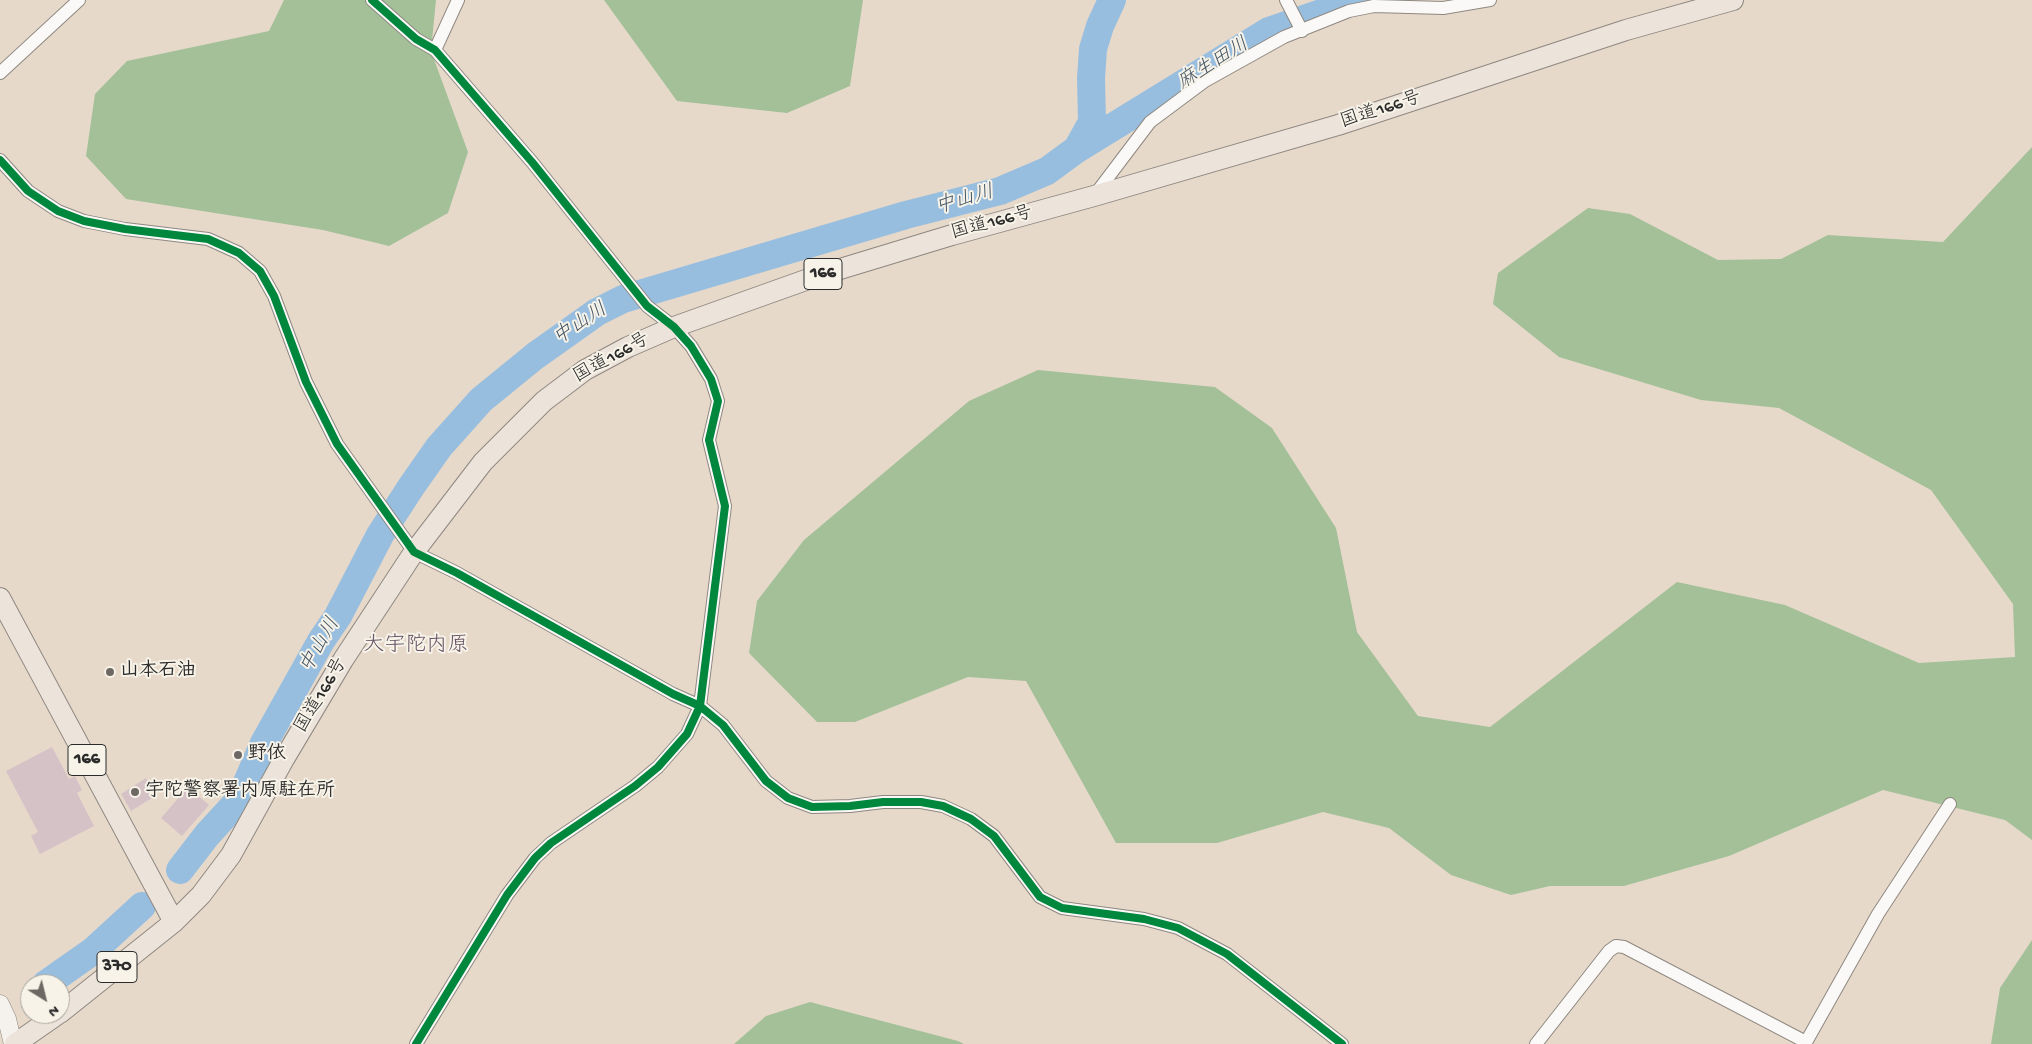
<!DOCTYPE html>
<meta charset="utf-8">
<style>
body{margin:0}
#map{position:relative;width:2032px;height:1044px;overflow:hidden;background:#e7d9ca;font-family:"Gochi Hand",sans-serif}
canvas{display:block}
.north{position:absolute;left:20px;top:974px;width:50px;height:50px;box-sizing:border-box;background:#f7f3e8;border:1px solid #a5a39c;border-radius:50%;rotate:144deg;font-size:14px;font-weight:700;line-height:20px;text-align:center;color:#2b2b2b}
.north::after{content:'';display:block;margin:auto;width:18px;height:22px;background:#6d6863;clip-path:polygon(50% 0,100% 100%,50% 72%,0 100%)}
</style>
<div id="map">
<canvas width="2032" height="1044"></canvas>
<div class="north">N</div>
</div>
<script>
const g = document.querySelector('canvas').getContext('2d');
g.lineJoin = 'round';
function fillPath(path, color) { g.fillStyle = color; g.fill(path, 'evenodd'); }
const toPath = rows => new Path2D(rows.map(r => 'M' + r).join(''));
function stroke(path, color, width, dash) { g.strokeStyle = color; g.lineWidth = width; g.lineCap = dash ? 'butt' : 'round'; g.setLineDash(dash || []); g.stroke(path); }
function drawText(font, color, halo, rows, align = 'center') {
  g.font = font + ' "Gochi Hand","Klee One",sans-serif'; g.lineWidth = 4; g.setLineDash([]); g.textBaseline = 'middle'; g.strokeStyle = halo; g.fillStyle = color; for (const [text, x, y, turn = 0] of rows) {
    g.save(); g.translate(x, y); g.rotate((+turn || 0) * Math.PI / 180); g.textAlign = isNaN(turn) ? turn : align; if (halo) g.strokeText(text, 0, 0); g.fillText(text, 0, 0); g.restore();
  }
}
fillPath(toPath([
 [284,0,436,0,431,51,468,152,448,213,389,246,323,230,126,199,86,156,95,94,127,61,269,31],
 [604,0,863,0,850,86,787,113,677,101],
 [2032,147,2032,840,2005,820,1883,790,1729,856,1624,886,1550,886,1511,895,1451,875,1389,828,1323,812,1217,843,1116,843,1026,681,968,677,855,722,817,722,749,653,757,601,804,540,969,401,1038,370,1215,387,1272,428,1336,528,1357,632,1418,716,1490,727,1677,582,1785,605,1919,663,2015,657,2013,604,1931,490,1779,408,1701,400,1559,357,1493,304,1498,273,1588,208,1630,214,1718,260,1781,259,1828,235,1943,242],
 [2032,940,2032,1044,1991,1044,2000,988],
 [810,1002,958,1041,964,1044,734,1044,766,1016]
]), '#a3c098');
stroke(toPath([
 [1077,149,1092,122,1091,78,1093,49,1100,26,1112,0],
 [180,870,207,835,240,799,264,743,321,641,338,616,380,535,411,487,439,447,481,400,535,356,597,312,623,299,906,215,1000,191,1047,171,1077,149,1269,31,1359,0],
 [46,984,93,951,142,906]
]), '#98bedf', 28);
fillPath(toPath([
 [52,747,69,779,75,776,82,790,77,793,94,826,40,854,31,836,38,832,6,771],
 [146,778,157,795,131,811,121,794],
 [188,787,209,805,182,836,161,818]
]), '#d4c2c7');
const minor = toPath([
 [372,0,416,39,435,50,532,162,647,306,674,327,691,346,711,379,718,401,709,440,725,506,700,706,687,734,658,767,635,786,551,843,535,858,507,895,416,1044],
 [1286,0,1302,31],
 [435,50,458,0],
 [0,73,79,0],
 [0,160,28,191,58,211,84,221,125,229,208,239,239,253,260,271,274,296,306,382,337,444,414,552,457,573,673,694,700,706,723,725,766,781,788,798,812,807,850,806,883,802,921,802,943,806,971,819,994,836,1040,897,1062,908,1144,919,1178,928,1227,954,1342,1044],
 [1094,196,1150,122,1205,81,1284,37,1349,11,1374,6,1443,8,1490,0],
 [1536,1044,1609,951,1616,946,1624,947,1806,1042],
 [1805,1044,1878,914,1950,804]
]);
const secondary = toPath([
 [0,1004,7,1019,13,1044]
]);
const trunk = toPath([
 [0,598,174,922],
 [60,1013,174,922,201,895,231,855,284,759,343,660,414,552,483,462,544,401,585,370,628,347,674,327,817,276,952,235,1094,196,1338,125,1626,30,1733,0],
 [15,1044,58,1014]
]);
stroke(minor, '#8e8880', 14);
stroke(secondary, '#8e8880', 19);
stroke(trunk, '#8e8880', 22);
stroke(minor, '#fbf9f7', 12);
stroke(secondary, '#f5f1ec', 18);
stroke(trunk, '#ece3db', 20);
stroke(toPath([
 [372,0,416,39,435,50,532,162,647,306,674,327,691,346,711,379,718,401,709,440,725,506,700,706,687,734,658,767,635,786,551,843,535,858,507,895,416,1044],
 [0,160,28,191,58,211,84,221,125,229,208,239,239,253,260,271,274,296,306,382,337,444,414,552,457,573,673,694,700,706,723,725,766,781,788,798,812,807,850,806,883,802,921,802,943,806,971,819,994,836,1040,897,1062,908,1144,919,1178,928,1227,954,1342,1044]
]), '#00873e', 8);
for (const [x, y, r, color] of [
 [110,672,5,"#6d6863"],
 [238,755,5,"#6d6863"],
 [135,792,5,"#6d6863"]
]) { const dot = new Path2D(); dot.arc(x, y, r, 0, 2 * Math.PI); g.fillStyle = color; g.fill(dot); stroke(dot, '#f7f3e8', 2); }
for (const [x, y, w] of [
 [823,274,38],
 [87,760,38],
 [117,967,40]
]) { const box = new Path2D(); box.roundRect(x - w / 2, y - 15.5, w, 31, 4); g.fillStyle = '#f7f3e8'; g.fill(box); stroke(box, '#2b2b2b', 1); }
drawText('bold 18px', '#2b2b2b', null, [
 ["166",823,274],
 ["166",87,760],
 ["370",117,967]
]);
drawText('19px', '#2b2b2b', '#f7f3e8', [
 ["国道166号",1381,111,-18],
 ["国道166号",992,224,-15],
 ["国道166号",612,359,-29],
 ["国道166号",322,696,-59]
]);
drawText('bold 19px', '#2b2b2b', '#f7f3e8', [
 ["山本石油",120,672],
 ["野依",248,755],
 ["宇陀警察署内原駐在所",145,792]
], 'left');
drawText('italic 20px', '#425464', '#f7f3e8', [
 ["麻生田川",1214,65,-32],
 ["中山川",965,201,-16],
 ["中山川",581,325,-33],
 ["中山川",321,646,-60]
]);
drawText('21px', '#685366', '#f7f3e8', [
 ["大宇陀内原",416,647]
]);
</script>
